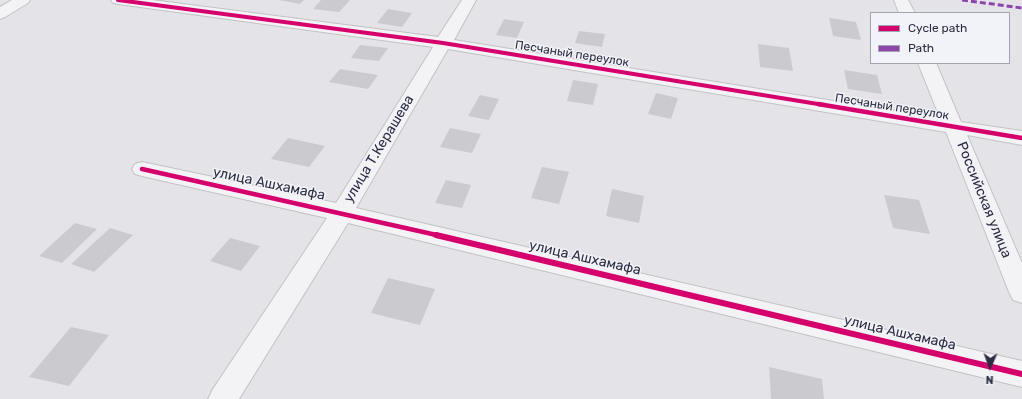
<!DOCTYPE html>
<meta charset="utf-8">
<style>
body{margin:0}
#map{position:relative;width:1022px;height:399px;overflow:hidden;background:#e4e4e8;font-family:Rubik,sans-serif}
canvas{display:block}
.legend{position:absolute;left:870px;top:12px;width:140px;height:52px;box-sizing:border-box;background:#f2f3f8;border:1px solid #a2a4af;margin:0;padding:5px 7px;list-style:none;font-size:12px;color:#2b2d42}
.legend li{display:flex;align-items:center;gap:8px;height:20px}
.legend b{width:20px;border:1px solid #a2a4af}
.north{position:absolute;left:970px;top:347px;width:40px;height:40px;-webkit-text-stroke:3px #f2f3f8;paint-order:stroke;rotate:182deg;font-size:11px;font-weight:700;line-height:16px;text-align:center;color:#2b2d42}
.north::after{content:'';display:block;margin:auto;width:14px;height:18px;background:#2b2d42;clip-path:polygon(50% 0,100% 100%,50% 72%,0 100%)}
</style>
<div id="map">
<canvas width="1022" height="399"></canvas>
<ul class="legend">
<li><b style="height:5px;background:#d6006c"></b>Cycle path</li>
<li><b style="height:5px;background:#8e44ad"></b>Path</li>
</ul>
<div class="north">N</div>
</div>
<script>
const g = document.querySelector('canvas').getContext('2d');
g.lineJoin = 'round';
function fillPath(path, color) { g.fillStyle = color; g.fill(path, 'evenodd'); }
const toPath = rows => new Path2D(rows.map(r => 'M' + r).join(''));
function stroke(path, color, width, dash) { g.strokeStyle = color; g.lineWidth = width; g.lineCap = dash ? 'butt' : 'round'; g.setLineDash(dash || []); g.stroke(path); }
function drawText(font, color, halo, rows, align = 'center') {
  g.font = font + ' Rubik,sans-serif'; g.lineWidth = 3; g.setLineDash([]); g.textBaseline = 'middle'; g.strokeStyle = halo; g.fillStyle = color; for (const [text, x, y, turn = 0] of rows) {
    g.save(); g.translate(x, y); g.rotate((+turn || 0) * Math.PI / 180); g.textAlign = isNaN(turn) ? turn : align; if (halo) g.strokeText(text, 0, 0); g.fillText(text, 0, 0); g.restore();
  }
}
fillPath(toPath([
 [279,0,304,0,300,4],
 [321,0,350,0,339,12,313,9],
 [388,9,412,13,402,27,377,23],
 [829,18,856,22,861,40,833,36],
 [504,19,524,22,517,38,496,35],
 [579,31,605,34,602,47,575,43],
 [758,44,789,48,793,71,760,67],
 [360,45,388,48,379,61,351,58],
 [340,69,378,75,368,89,329,82],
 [844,70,877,75,882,94,848,89],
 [573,80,598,84,593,105,567,101],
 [656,93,678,98,671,119,648,114],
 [480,95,499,99,489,120,468,116],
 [450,128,481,134,472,153,440,147],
 [288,138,325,146,309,167,271,159],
 [542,167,569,172,559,204,531,198],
 [446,180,471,185,462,208,435,203],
 [612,189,644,196,639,223,606,216],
 [884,195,919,200,930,234,893,228],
 [75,223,97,229,62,263,39,256],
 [110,228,133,235,94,272,71,264],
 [230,238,260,246,241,271,210,261],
 [388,278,435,289,420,325,371,313],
 [71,327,109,335,69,386,29,377],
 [769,367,822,379,824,399,771,399]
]), '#cacacf');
const minor = toPath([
 [12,0,30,0,28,3,5,17,0,19,0,7,12,0],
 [111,0,152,0,438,37,462,0,476,0,454,40,940,118,918,63,936,63,961,122,1022,131,1022,145,967,135,1022,263,1022,303,1013,300,1009,292,946,132,448,49,356,208,1022,361,1022,387,348,223,239,399,208,399,213,389,327,218,142,176,135,174,132,169,135,164,142,162,336,203,433,47,118,4,113,3,111,0],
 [894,0,908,0,915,13,899,13,894,0]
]);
stroke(minor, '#c2c2c6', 2);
fillPath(minor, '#f3f3f6');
stroke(toPath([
 [962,0,1022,8]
]), '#8e44ad', 3, [6, 3]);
stroke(toPath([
 [118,0,443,43,824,105]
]), '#d6006c', 4);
stroke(toPath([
 [818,104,1022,138],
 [142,169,441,236]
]), '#d6006c', 4.5);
stroke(toPath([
 [436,235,1022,374]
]), '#d6006c', 6);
drawText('12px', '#2b2d42', '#f2f3f8', [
 ["Песчаный переулок",572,54,9],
 ["Песчаный переулок",892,107,9]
]);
drawText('14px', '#2b2d42', '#f2f3f8', [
 ["улица Т.Керашева",379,149,-59],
 ["улица Ашхамафа",269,184,12],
 ["Российская улица",984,200,68],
 ["улица Ашхамафа",585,258,13],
 ["улица Ашхамафа",900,333,13]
]);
</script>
